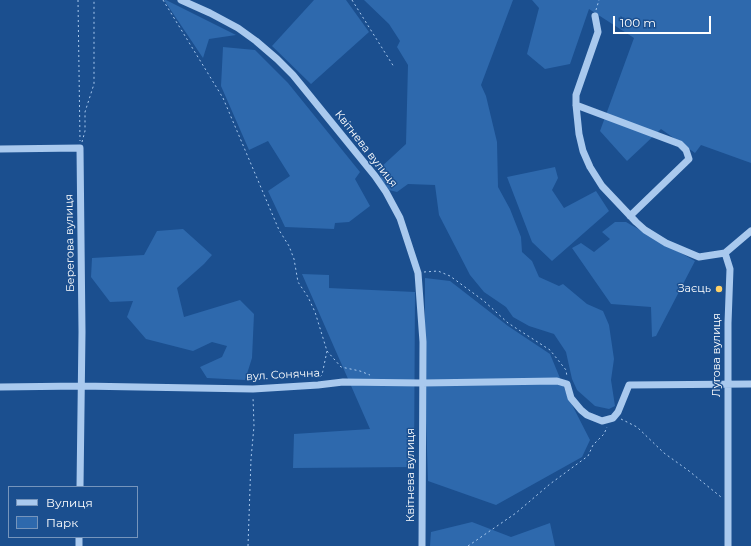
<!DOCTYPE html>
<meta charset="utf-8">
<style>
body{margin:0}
#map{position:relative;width:751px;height:546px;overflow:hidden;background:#1b4f8f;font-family:Montserrat,sans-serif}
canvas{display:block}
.legend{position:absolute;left:8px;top:486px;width:130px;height:52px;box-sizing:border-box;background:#1b4f8f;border:1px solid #7695bc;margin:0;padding:5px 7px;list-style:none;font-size:12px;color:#fff}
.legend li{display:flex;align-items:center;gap:8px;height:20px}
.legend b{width:20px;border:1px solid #7695bc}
.scale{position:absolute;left:613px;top:16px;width:98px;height:18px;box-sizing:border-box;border:2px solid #fff;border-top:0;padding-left:5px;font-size:12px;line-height:14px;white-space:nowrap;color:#fff;-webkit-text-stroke:3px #1b4f8f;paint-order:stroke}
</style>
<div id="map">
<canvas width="751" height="546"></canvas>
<ul class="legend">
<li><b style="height:5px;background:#a9c9ee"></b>Вулиця</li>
<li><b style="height:11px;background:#2e69ad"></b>Парк</li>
</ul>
<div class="scale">100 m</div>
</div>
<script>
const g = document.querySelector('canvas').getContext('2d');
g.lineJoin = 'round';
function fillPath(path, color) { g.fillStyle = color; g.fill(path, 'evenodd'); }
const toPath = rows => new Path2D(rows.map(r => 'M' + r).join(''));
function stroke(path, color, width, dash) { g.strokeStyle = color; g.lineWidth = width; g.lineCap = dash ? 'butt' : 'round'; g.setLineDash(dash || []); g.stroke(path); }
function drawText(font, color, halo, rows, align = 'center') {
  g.font = font + ' Montserrat,sans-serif'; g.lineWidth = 3; g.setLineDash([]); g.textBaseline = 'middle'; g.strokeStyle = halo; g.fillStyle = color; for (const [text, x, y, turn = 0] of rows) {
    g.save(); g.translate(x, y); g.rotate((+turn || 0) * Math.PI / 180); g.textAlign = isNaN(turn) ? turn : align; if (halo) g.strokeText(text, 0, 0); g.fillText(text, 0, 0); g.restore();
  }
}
fillPath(toPath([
 [164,0,166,0,236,35,209,39,203,58],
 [314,0,346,0,369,32,311,84,272,46],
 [364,0,513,0,481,85,486,96,497,142,498,187,510,209,521,237,522,252,532,261,539,277,559,286,563,284,587,304,603,311,609,325,614,359,611,380,615,406,609,409,595,406,577,390,572,379,566,352,554,334,529,326,513,317,506,307,484,292,470,275,439,215,435,185,408,184,397,192,389,190,381,180,379,169,406,144,408,65,397,47,400,41,389,24],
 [532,0,751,0,751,163,701,145,695,153,661,129,627,161,600,131,634,38,589,9,570,64,545,69,527,54,539,8],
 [223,47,255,50,288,83,360,172,355,179,370,206,349,222,335,223,334,229,285,227,268,191,290,176,268,141,249,150,221,86],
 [555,167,558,178,552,190,564,208,596,191,609,211,552,261,532,242,507,177],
 [615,222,626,222,695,261,656,336,652,337,651,307,611,304,572,248,581,243,594,252,610,239,602,232],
 [183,229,212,255,204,264,177,288,184,317,240,300,254,314,252,358,245,380,207,378,200,367,222,357,227,346,212,342,193,351,146,339,127,317,133,301,110,302,91,277,92,258,144,255,157,231],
 [302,274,329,275,329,288,415,292,414,467,293,468,294,434,370,429],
 [425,278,450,281,508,326,550,354,567,395,590,440,582,457,496,505,428,481,425,391],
 [472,522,511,537,550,523,555,546,430,546,431,532]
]), '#2e69ad');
stroke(toPath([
 [78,0,80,141],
 [163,0,223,98,279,230,289,246,294,259,298,282,308,297,315,312,327,351,322,375,320,377],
 [352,0,394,67],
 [596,10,599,0],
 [82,142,85,131,85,112,94,84,94,0],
 [424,272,438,271,450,276,484,301,508,323,550,350,566,370,567,377],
 [327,351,341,367,360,371,370,375],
 [621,419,637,427,664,453,689,471,721,497],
 [248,546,251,459,254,426,253,397],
 [468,546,516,513,550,484,588,456,593,445,604,434,607,427]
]), '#a9c9ee', 1, [2, 3]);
stroke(toPath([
 [181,0,210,13,238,28,256,41,277,59,293,75,375,176,386,192,400,218,418,273,423,342,422,546],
 [595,16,598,32,576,95,576,105,579,134,583,151,590,167,602,186,636,222,645,230,666,243,699,257,725,253],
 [576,105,680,144,686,150,689,159,630,216],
 [0,149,80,148,82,332,80,487],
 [725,253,730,269,728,323,728,546],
 [725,253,751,231],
 [0,387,81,386,253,389,318,385,343,382,422,383,557,381,567,384,571,398,581,410,587,415,602,421,613,418,618,412,629,385,751,384],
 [79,546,79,537]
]), '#a9c9ee', 7);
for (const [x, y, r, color] of [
 [719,289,4,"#ffd166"]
]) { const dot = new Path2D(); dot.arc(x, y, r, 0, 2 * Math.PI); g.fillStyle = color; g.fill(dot); stroke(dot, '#1b4f8f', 1.5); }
drawText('11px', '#fff', '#1b4f8f', [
 ["Квітнева вулиця",366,149,52],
 ["Берегова вулиця",70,243,-91],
 ["Лугова вулиця",717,355,-90],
 ["вул. Сонячна",283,375,-3],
 ["Квітнева вулиця",411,475,-90]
]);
drawText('11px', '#fff', '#1b4f8f', [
 ["Заєць",711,289]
], 'right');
</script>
